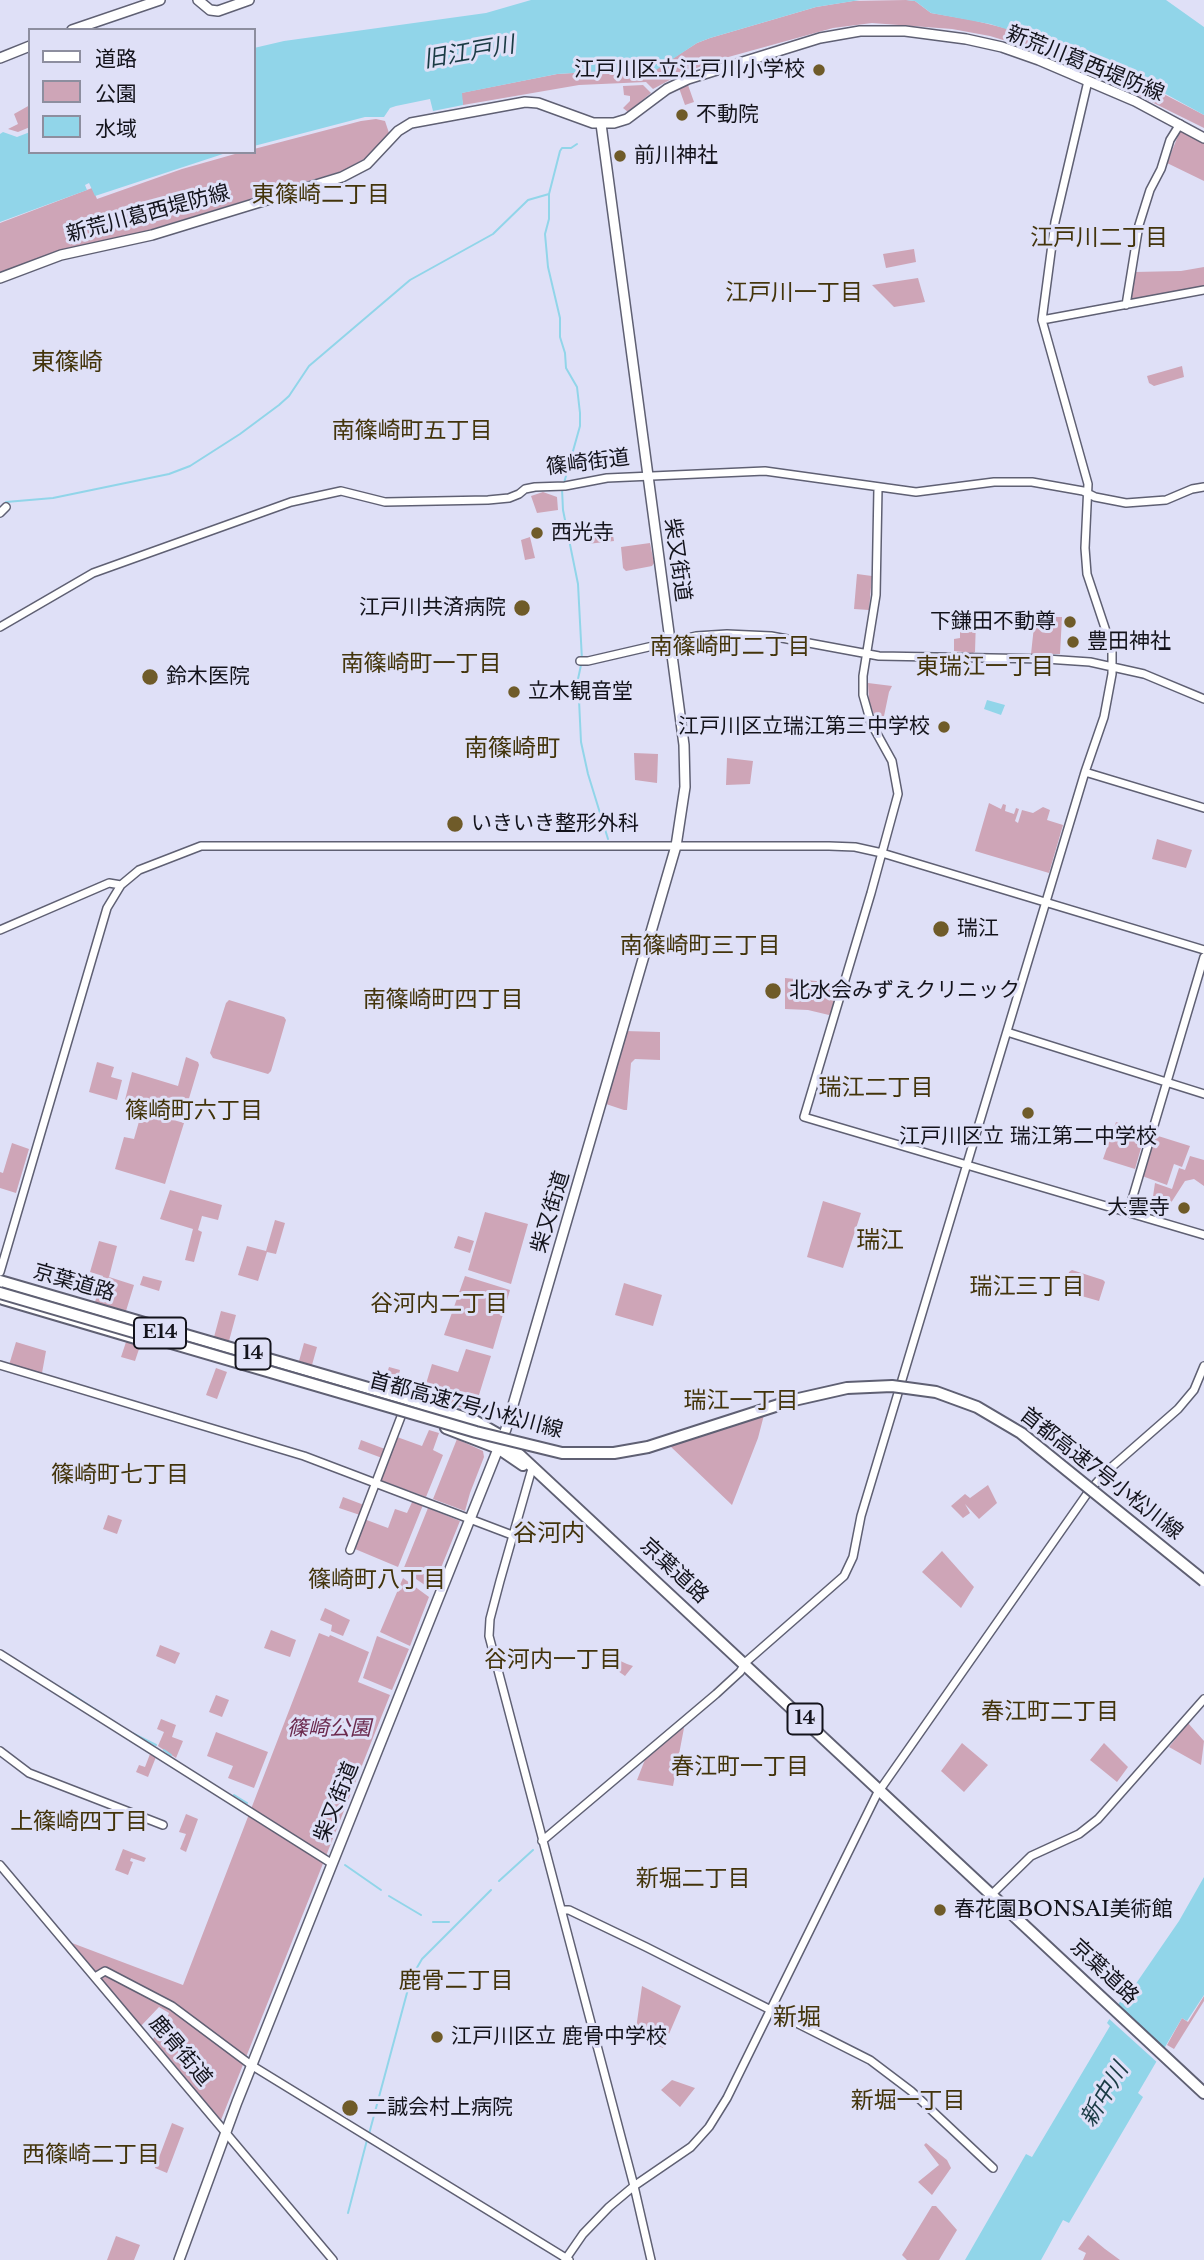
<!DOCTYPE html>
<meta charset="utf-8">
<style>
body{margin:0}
#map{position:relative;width:1204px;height:2260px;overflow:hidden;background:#dfe0f7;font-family:"Libre Baskerville","Noto Sans JP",serif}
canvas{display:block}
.legend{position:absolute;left:28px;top:28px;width:228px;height:126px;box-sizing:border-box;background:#dfe0f7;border:2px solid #8d8e9f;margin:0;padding:9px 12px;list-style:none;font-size:21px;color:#13131b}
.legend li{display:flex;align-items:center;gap:14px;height:35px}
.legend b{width:35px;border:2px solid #8d8e9f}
</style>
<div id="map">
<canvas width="1204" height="2260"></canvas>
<ul class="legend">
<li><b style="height:9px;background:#fff"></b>道路</li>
<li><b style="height:19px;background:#cea5b7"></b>公園</li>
<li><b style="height:19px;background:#91d5e9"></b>水域</li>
</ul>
</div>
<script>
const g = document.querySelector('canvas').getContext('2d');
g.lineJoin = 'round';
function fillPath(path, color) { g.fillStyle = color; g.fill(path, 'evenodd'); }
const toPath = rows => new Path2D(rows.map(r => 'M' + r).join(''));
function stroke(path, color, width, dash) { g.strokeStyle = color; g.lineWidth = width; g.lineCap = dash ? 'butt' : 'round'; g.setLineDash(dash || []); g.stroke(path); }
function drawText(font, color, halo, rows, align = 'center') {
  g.font = font + ' "Libre Baskerville","Noto Sans JP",serif'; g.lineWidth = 6; g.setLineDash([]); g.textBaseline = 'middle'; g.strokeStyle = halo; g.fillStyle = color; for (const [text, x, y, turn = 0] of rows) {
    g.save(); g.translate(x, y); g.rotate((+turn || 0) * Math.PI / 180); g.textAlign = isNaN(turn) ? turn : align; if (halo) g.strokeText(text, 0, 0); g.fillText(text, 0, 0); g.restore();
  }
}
fillPath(toPath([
 [906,0,915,1,931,13,972,20,1029,34,1125,74,1204,115,1204,128,1085,69,1046,53,990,36,952,29,872,23,833,28,714,61,679,75,653,89,646,82,579,85,463,105,461,93,557,74,652,68,653,71,697,43,710,38,816,7,853,1],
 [643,85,651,93,628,112,623,108,630,101,630,96,624,95,623,86],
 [688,85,694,102,685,105,679,88],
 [30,105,30,127,18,132,8,129,18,124,14,114],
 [376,119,385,121,389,133,366,158,342,171,136,234,65,249,0,272,0,223,92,188,97,199,182,169,242,152,254,152,254,149,361,121],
 [1180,131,1204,144,1204,181,1167,163],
 [914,249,916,262,886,268,883,254],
 [1204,267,1204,287,1135,301,1130,298,1134,272,1181,271],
 [918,278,925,302,894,307,872,285],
 [1182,366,1184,377,1154,386,1149,383,1147,376],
 [543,492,557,497,558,510,537,513,531,496],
 [611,524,614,541,587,544,586,526],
 [530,537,535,558,525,560,521,540],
 [650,543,654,563,652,566,626,571,623,568,621,547],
 [857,574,872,576,869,610,854,609],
 [960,617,976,619,975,652,973,653,954,651,954,639,960,638],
 [1035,617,1062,617,1060,654,1031,654],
 [868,683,892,686,889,692,884,716,876,720,869,701],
 [634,753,658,754,657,783,635,780],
 [727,758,753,761,750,784,726,785],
 [989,803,1001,809,1003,804,1006,805,1005,811,1014,814,1016,808,1019,809,1015,821,1018,823,1022,810,1033,813,1043,807,1050,810,1047,820,1063,825,1049,873,975,851],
 [1157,839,1192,850,1186,868,1152,859],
 [785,978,826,982,838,987,839,990,831,1013,829,1015,808,1010,785,1009],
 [229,1000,284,1017,286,1020,271,1071,268,1074,213,1058,210,1053,226,1003],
 [625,1031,660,1032,660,1060,635,1059,631,1063,627,1110,624,1110,606,1104],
 [186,1057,198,1062,199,1065,184,1115,181,1117,127,1102,125,1100,132,1072,178,1086],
 [97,1062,114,1067,111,1077,122,1080,117,1100,89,1092],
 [142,1111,184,1123,165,1184,115,1169,124,1137,134,1139],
 [1116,1122,1144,1132,1145,1134,1135,1169,1103,1159],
 [1155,1135,1190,1146,1182,1167,1174,1164,1167,1185,1142,1176],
 [12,1143,29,1149,16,1193,0,1188,0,1172,3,1173],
 [1190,1156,1204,1160,1204,1186,1194,1179,1185,1181,1167,1209,1152,1203,1155,1183,1172,1189,1179,1168,1185,1170],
 [170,1190,222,1205,218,1220,202,1216,198,1230,202,1232,194,1262,185,1260,193,1229,160,1219],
 [823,1201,861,1213,843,1268,807,1257],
 [485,1212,528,1224,511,1284,468,1270],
 [275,1220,285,1223,276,1254,267,1252,258,1281,238,1275,247,1246,266,1251],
 [458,1236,474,1241,470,1253,454,1248],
 [99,1241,117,1246,109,1277,134,1285,126,1311,95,1302,103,1276,90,1272],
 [1072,1270,1103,1280,1105,1282,1099,1301,1064,1291,1069,1272],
 [143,1276,162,1281,159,1291,140,1285],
 [465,1276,510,1290,493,1349,444,1335],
 [624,1283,662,1295,653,1326,615,1315],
 [221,1311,236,1315,229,1341,214,1337],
 [16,1342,46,1351,42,1373,39,1374,9,1365],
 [126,1342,140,1346,135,1361,121,1357],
 [304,1343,317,1347,312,1365,299,1361],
 [466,1349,491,1356,474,1411,422,1397,432,1364,458,1372],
 [389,1367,400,1370,395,1389,384,1383],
 [216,1368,227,1372,217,1399,206,1395],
 [764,1415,758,1438,732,1505,670,1446],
 [429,1430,439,1433,433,1450,443,1455,426,1497,380,1480,397,1437,422,1446],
 [457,1439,483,1451,484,1457,470,1493,465,1511,433,1499],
 [361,1440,385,1449,382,1458,358,1449],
 [988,1485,997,1503,979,1519,965,1504,970,1513,963,1518,951,1506,965,1494,970,1498],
 [343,1497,364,1505,360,1515,339,1508],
 [413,1500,423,1505,398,1567,355,1549,364,1519,388,1528,395,1509,407,1513],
 [428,1508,460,1521,432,1590,403,1570],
 [108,1515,122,1520,117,1534,103,1529],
 [942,1551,974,1587,961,1608,922,1572],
 [403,1578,429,1597,410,1646,380,1632],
 [325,1608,350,1620,343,1636,331,1631,332,1625,320,1620],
 [271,1630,296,1640,290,1657,264,1648],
 [319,1633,329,1637,330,1635,369,1652,358,1682,390,1695,221,2120,153,2039,164,2026,169,2013,159,2007,141,2026,72,1943,183,1985],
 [377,1636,409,1649,392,1690,363,1678],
 [160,1645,180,1653,175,1664,156,1656],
 [614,1658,627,1664,633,1666,625,1676,608,1664],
 [216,1695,229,1700,222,1717,209,1712],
 [161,1719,176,1725,172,1737,183,1741,176,1758,158,1746,164,1732,157,1729],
 [1188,1723,1204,1741,1201,1765,1169,1747],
 [682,1726,684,1728,673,1786,637,1780,646,1757],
 [216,1732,268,1752,254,1788,228,1778,233,1766,207,1756],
 [962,1743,988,1765,964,1792,941,1771],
 [1104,1743,1128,1767,1117,1782,1090,1760],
 [150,1754,156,1757,148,1777,136,1772,139,1765,145,1767],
 [186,1814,198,1819,186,1852,180,1849,186,1834,179,1832],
 [123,1849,146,1858,144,1862,131,1858,130,1861,133,1862,128,1875,115,1870],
 [642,1986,681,2006,663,2048,635,2036],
 [1204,1996,1204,2001,1174,2049,1167,2045,1182,2018,1188,2022],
 [672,2080,695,2088,680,2107,661,2090],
 [172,2123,184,2128,167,2173,155,2168],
 [926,2143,947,2160,951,2168,932,2195,918,2182,939,2165,924,2145],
 [932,2206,936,2206,957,2230,939,2260,907,2260,902,2255],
 [1088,2235,1105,2249,1120,2260,1083,2260,1086,2253,1078,2249],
 [116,2236,140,2245,134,2260,107,2260]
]), '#cea5b7');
fillPath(toPath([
 [531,0,860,0,816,7,710,38,697,43,653,72,652,68,557,74,462,93,463,105,433,111,430,99,396,106,390,108,384,117,365,117,254,146,254,48,284,41,486,13],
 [906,0,1166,0,1204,27,1204,115,1144,82,1048,42,990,24,931,13,915,1],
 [3,132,17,137,30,132,30,152,229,152,95,196,89,183,85,185,87,190,0,222,0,134],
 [987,700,1005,705,1001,715,984,709],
 [1204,1877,1204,1995,1187,2021,1182,2018,1138,2093,1143,2097,1069,2223,1063,2220,1041,2260,965,2260,1026,2154,1032,2157,1110,2026,1107,2023,1121,2000,1124,2001,1179,1921]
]), '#91d5e9');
fillPath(toPath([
 [1115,2003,1167,2050,1159,2064,1107,2017]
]), '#dfe0f7');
stroke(toPath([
 [549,194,549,219,545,234,548,267,560,318,560,337,565,353,566,368,577,387,580,413,580,426,564,483],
 [562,489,563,510,578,584,582,660],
 [6,502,53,498,169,474,190,466,240,434,279,405,289,396,309,366,410,280,493,234,528,200,549,194,560,151,562,148,571,148,577,144],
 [581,665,578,679,581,742,588,774,608,839],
 [21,1663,56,1685],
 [67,1691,119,1725],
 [132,1733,156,1745],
 [164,1750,171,1755],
 [234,1795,247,1803],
 [345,1865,381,1890],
 [499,1881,533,1850],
 [389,1896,421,1915],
 [433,1922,449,1922],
 [369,2134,411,1978,422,1959,491,1890],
 [348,2213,367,2140]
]), '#91d5e9', 2);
const minor = toPath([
 [1126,305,1139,225,1150,190,1161,169,1170,140,1180,124],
 [1042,320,1204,290],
 [878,488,876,595,863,676,863,695,871,723,892,761,898,794,871,893,804,1117,1204,1235],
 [0,513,6,507],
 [0,627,93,573,291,502,341,491,385,502,488,500,509,498,519,494,525,489,535,487,565,486,607,478,765,471,916,492,994,482,1032,482,1083,491,1095,497,1126,503,1166,500,1192,489,1204,487],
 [580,661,588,661,696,636,727,634,771,636,879,656,1046,659,1090,662,1144,674,1204,699],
 [1085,772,1204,808],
 [0,930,109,883,121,885,139,870,201,846,829,846,855,847,882,853,1204,950],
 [1007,1032,1204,1094],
 [1128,1213,1204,957],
 [0,1272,107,908,121,885],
 [0,1365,304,1456,512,1535],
 [534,1467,531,1472,500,1581,490,1619,489,1636,634,2186,651,2260],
 [350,1550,402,1414],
 [0,1654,331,1863],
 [0,1751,29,1773,163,1825],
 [542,1841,716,1694,740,1672,747,1661,844,1576,853,1557,861,1516,1085,772,1104,717,1112,674,1112,651,1108,637,1087,574,1085,548,1088,484,1042,320,1055,222,1088,81],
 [0,1865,333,2260],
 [988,1898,1031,1856,1079,1834,1098,1819,1204,1699],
 [562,1910,569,1910,646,1947,870,2060,911,2091,993,2168],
 [95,1977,105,1971,172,2006,251,2065,569,2260],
 [565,2260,583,2234,609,2207,634,2186,691,2147,709,2127,727,2098,877,1794,1089,1491,1106,1472,1178,1409,1194,1390,1204,1366]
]);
const major = toPath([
 [198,0,210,10,218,11,249,0],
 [72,30,160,0],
 [0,58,30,46],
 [0,278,61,255,152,235,342,177,367,164,398,131,411,123,525,102,538,103,593,123,614,123,627,119,667,89,688,79,820,38,860,31,905,31,966,39,1002,47,1039,60,1135,101,1204,138],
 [179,2260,237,2102,506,1429,676,846,685,787,684,745,601,124]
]);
const highway = toPath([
 [0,1281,406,1399,475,1421,496,1433,1204,2093],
 [3,1299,142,1340],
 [446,1428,498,1448,523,1465]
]);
stroke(minor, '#5f6073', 10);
stroke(major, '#5f6073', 12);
stroke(highway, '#5f6073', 14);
stroke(minor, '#fff', 7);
stroke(major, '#fff', 9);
stroke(highway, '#fff', 10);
const highwayBridge = toPath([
 [0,1293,476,1432,562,1453,614,1453,648,1447,794,1400,847,1388,892,1386,936,1392,977,1407,1021,1433,1204,1581]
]);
stroke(highwayBridge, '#5f6073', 14, []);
stroke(highwayBridge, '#fff', 10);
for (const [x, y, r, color] of [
 [819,70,7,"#6f5b29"],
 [682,115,7,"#6f5b29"],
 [620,156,7,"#6f5b29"],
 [537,533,7,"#6f5b29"],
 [522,608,9,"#6f5b29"],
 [1070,622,7,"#6f5b29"],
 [1073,642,7,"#6f5b29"],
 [150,677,9,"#6f5b29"],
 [514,692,7,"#6f5b29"],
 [944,727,7,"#6f5b29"],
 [455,824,9,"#6f5b29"],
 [941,929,9,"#6f5b29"],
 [773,991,9,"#6f5b29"],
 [1028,1113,7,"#6f5b29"],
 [1184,1208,7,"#6f5b29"],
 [940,1910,7,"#6f5b29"],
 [437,2037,7,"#6f5b29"],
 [350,2108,9,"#6f5b29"]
]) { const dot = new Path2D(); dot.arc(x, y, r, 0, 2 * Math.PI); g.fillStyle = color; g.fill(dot); stroke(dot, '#dfe0f7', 2.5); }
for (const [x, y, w] of [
 [160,1333,52],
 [253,1354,35],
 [805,1719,35]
]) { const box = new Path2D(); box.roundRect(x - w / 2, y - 15.5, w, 31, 5); g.fillStyle = '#dfe0f7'; g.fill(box); stroke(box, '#13131b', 2); }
drawText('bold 19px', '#13131b', null, [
 ["E14",160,1333],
 ["14",253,1354],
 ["14",805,1719]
]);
drawText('21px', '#13131b', '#dfe0f7', [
 ["新荒川葛西堤防線",1085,64,22],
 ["新荒川葛西堤防線",148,214,-15],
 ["篠崎街道",588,463,-7],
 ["柴又街道",677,560,82],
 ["柴又街道",551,1212,-73],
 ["京葉道路",74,1283,16],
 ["首都高速7号小松川線",466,1406,15],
 ["首都高速7号小松川線",1101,1474,38],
 ["京葉道路",674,1571,43],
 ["柴又街道",337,1802,-68],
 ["京葉道路",1104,1972,43],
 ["鹿骨街道",180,2051,50]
]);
drawText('21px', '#13131b', '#dfe0f7', [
 ["江戸川区立江戸川小学校",805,70,"right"],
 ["不動院",696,115],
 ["前川神社",634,156],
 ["西光寺",551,533],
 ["江戸川共済病院",506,608,"right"],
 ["下鎌田不動尊",1056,622,"right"],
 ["豊田神社",1087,642],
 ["鈴木医院",166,677],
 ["立木観音堂",528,692],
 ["江戸川区立瑞江第三中学校",930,727,"right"],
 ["いきいき整形外科",471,824],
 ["瑞江",957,929],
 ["北水会みずえクリニック",789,991],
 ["江戸川区立 瑞江第二中学校",1028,1137,"center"],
 ["大雲寺",1170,1208,"right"],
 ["春花園BONSAI美術館",954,1910],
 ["江戸川区立 鹿骨中学校",451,2037],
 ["二誠会村上病院",366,2108]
], 'left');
drawText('italic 21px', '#6b294d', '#dfe0f7', [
 ["篠崎公園",329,1729]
]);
drawText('italic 23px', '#1a3b44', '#dfe0f7', [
 ["旧江戸川",469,53,-10],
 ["新中川",1105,2095,-59]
]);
drawText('23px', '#43340b', '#dfe0f7', [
 ["東篠崎二丁目",321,196],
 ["江戸川二丁目",1099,239],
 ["江戸川一丁目",794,294],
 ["南篠崎町五丁目",412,432],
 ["南篠崎町二丁目",730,648],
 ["南篠崎町一丁目",421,665],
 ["東瑞江一丁目",985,668],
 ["南篠崎町三丁目",700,947],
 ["南篠崎町四丁目",443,1001],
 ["瑞江二丁目",876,1089],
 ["篠崎町六丁目",194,1112],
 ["瑞江三丁目",1027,1288],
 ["谷河内二丁目",439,1305],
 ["瑞江一丁目",741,1402],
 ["篠崎町七丁目",120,1476],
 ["篠崎町八丁目",377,1581],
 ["谷河内一丁目",553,1661],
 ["春江町二丁目",1050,1713],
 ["春江町一丁目",740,1768],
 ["上篠崎四丁目",79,1823],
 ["新堀二丁目",693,1880],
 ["鹿骨二丁目",456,1982],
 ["新堀一丁目",908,2102],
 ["西篠崎二丁目",91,2156]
]);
drawText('24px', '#43340b', '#dfe0f7', [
 ["東篠崎",67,363],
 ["南篠崎町",512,749],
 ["瑞江",880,1241],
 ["谷河内",549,1534],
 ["新堀",797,2018]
]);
</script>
